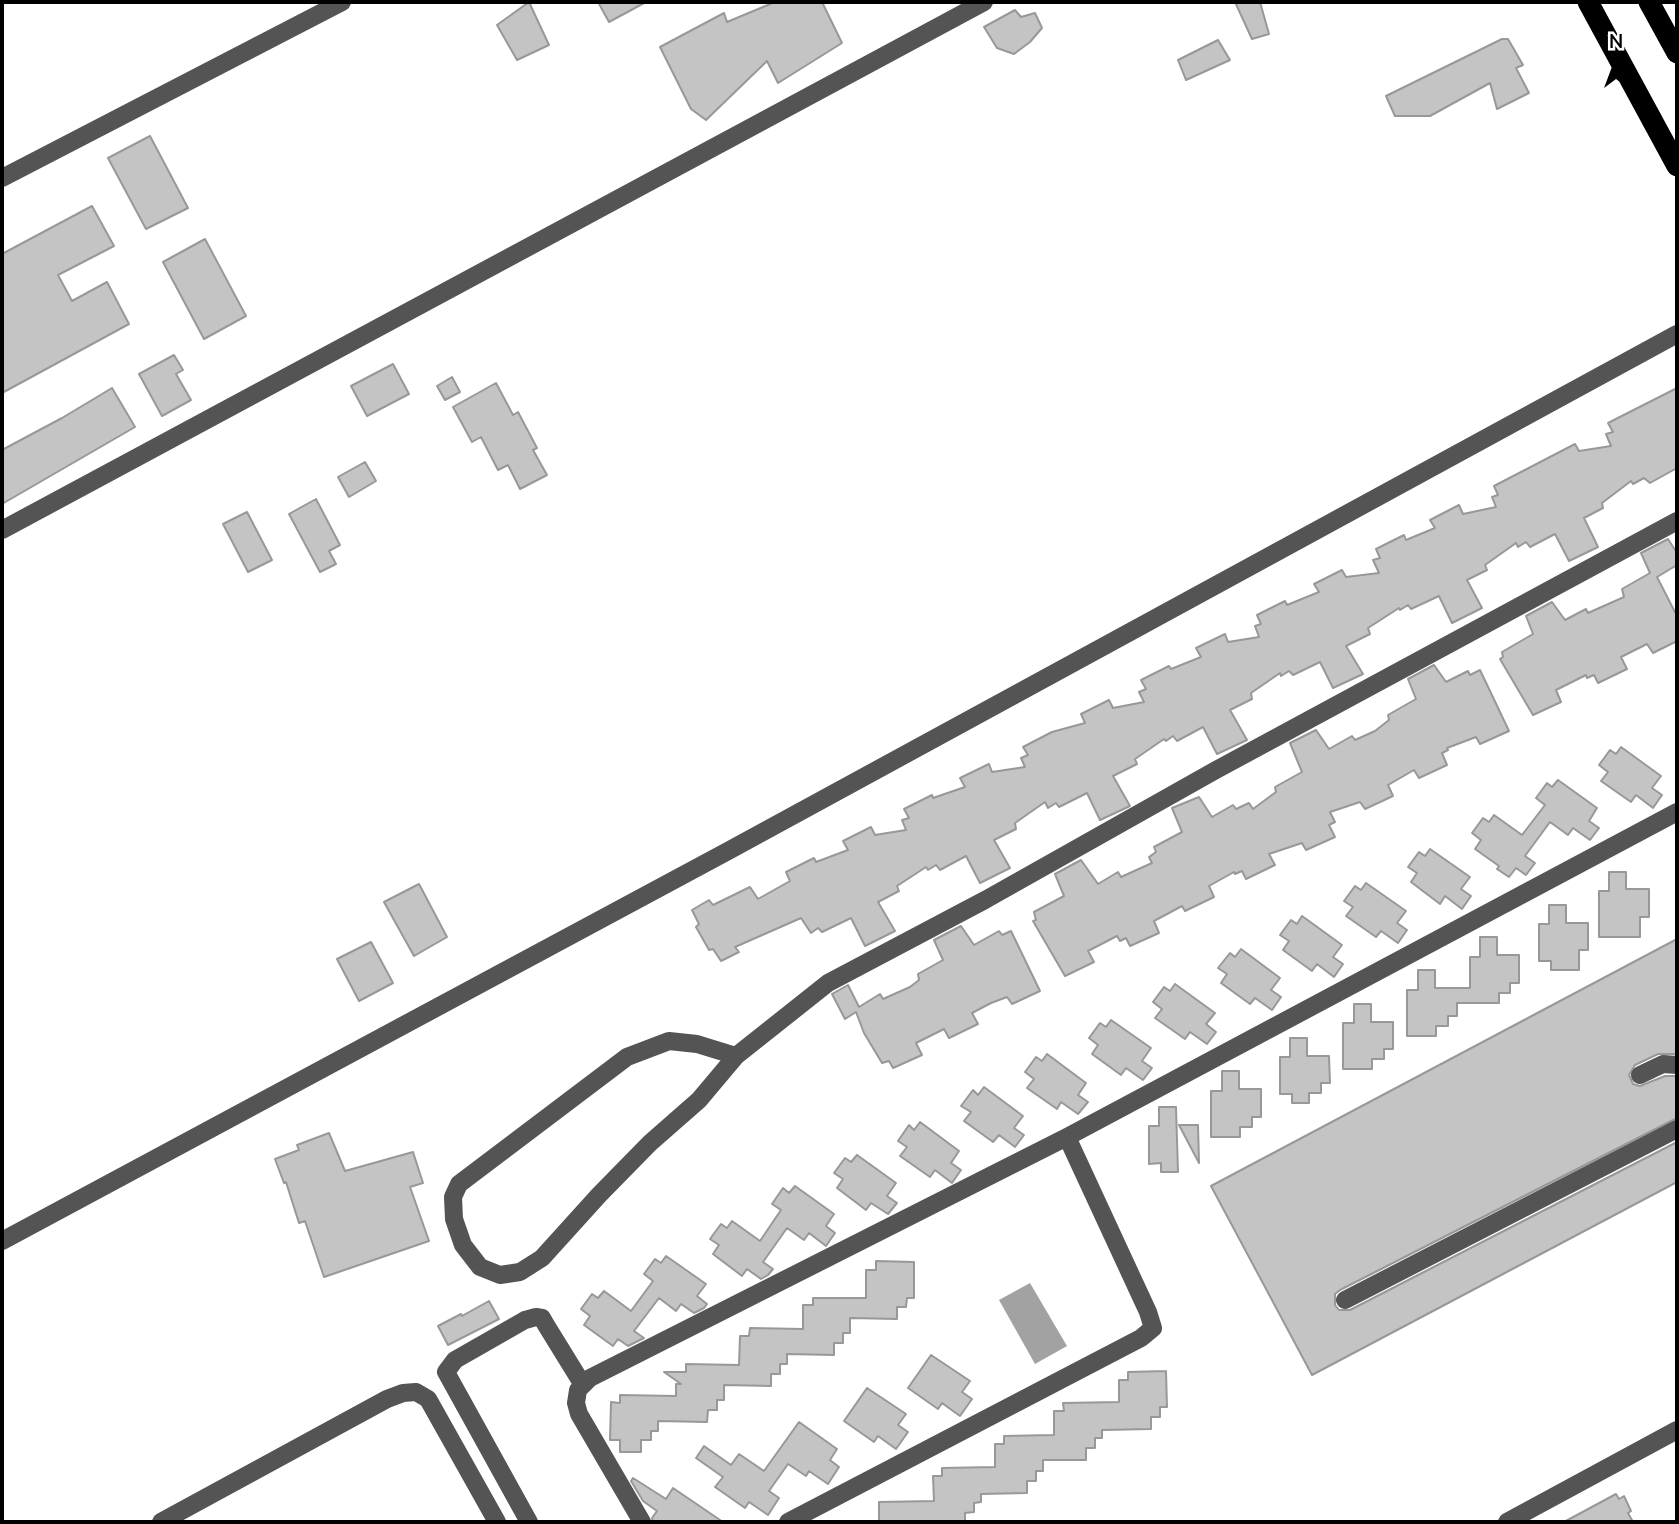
<!DOCTYPE html>
<style>
body{margin:0}
#map{position:relative;width:1679px;height:1524px;overflow:hidden;background:#fff;font-family:"Nunito Sans",sans-serif}
canvas{display:block}
.frame{position:absolute;inset:0;border:4px solid #000;pointer-events:none}
.north{position:absolute;left:1581px;top:28px;width:70px;height:70px;-webkit-text-stroke:5px #fff;paint-order:stroke;rotate:0deg;font-size:19px;font-weight:700;line-height:28px;text-align:center;color:#000}
.north::after{content:'';display:block;margin:auto;width:24px;height:32px;background:#000;clip-path:polygon(50% 0,100% 100%,50% 72%,0 100%)}
</style>
<div id="map">
<canvas width="1679" height="1524"></canvas>
<div class="frame"></div>
<div class="north">N</div>
</div>
<script>
const g = document.querySelector('canvas').getContext('2d');
g.lineJoin = 'round';
function fillPath(path, color) { g.fillStyle = color; g.fill(path, 'evenodd'); }
const toPath = rows => new Path2D(rows.map(r => 'M' + r).join(''));
function stroke(path, color, width, dash) { g.strokeStyle = color; g.lineWidth = width; g.lineCap = dash ? 'butt' : 'round'; g.setLineDash(dash || []); g.stroke(path); }
fillPath(toPath([
 [1030,1283,1067,1346,1035,1364,999,1300]
]), '#a2a2a2');
const building = toPath([
 [529,2,549,45,517,60,497,25,529,2],
 [598,2,646,2,609,22,598,2],
 [775,2,822,2,842,43,778,83,767,61,706,120,691,109,660,47,724,13,727,22,775,2],
 [1235,2,1260,2,1269,34,1252,39,1235,2],
 [1015,10,1021,17,1035,13,1042,28,1030,42,1014,54,997,48,984,27,1015,10],
 [1502,39,1508,39,1523,65,1516,68,1529,93,1497,109,1490,83,1430,116,1395,116,1386,96,1502,39],
 [1218,40,1230,60,1186,80,1178,60,1218,40],
 [150,136,188,208,146,229,108,158,150,136],
 [92,206,114,246,58,275,72,301,107,282,129,324,2,393,2,254,92,206],
 [205,239,246,316,204,339,163,262,205,239],
 [174,355,183,370,176,374,191,400,162,416,139,374,174,355],
 [393,364,409,394,367,416,351,386,393,364],
 [452,377,460,392,445,400,437,386,452,377],
 [496,383,513,415,518,412,537,448,533,450,547,475,520,489,508,465,498,470,481,437,472,442,453,407,496,383],
 [112,388,135,427,2,504,2,450,62,418,112,388],
 [1677,388,1677,468,1650,483,1644,478,1633,484,1631,481,1602,503,1603,508,1584,518,1598,547,1569,561,1555,534,1530,547,1526,542,1518,547,1516,543,1485,565,1487,570,1467,580,1482,608,1452,623,1439,596,1411,609,1408,605,1400,610,1399,608,1368,628,1370,634,1346,646,1363,674,1333,688,1320,662,1293,675,1289,671,1281,676,1280,673,1251,693,1252,699,1230,710,1247,740,1217,754,1203,727,1177,741,1173,736,1166,741,1164,739,1135,759,1137,764,1113,776,1130,806,1100,820,1087,793,1059,807,1056,803,1048,808,1045,802,1015,823,1016,829,994,840,1010,868,980,883,966,856,940,870,936,865,928,870,926,867,897,886,899,891,878,902,895,931,865,946,851,918,822,932,818,928,811,933,801,918,735,947,739,952,721,961,713,949,709,950,696,927,699,924,692,910,709,900,713,905,750,887,758,899,790,881,786,872,814,858,816,862,848,850,843,841,871,827,875,835,906,830,902,820,909,818,904,809,932,795,933,798,965,787,960,778,989,764,992,772,1025,767,1021,758,1028,755,1023,747,1052,732,1085,723,1081,714,1109,700,1113,708,1144,702,1139,692,1146,689,1141,680,1169,666,1171,669,1201,657,1196,648,1225,634,1228,642,1259,637,1255,626,1261,624,1257,615,1285,601,1287,605,1319,592,1314,584,1342,570,1346,577,1379,573,1373,560,1380,558,1376,549,1404,535,1406,540,1435,528,1430,520,1459,505,1463,514,1496,507,1492,497,1498,495,1494,486,1575,444,1579,451,1611,446,1606,434,1613,432,1608,423,1677,388],
 [365,462,376,481,349,497,338,477,365,462],
 [316,499,340,545,329,551,336,564,320,572,289,514,316,499],
 [247,512,272,560,248,572,223,524,247,512],
 [1668,539,1677,553,1677,565,1657,577,1677,616,1677,641,1653,653,1647,644,1621,657,1627,669,1598,683,1594,675,1587,678,1586,675,1556,690,1561,702,1533,715,1500,659,1503,657,1502,652,1533,634,1526,616,1552,602,1565,620,1586,609,1588,613,1624,597,1622,589,1650,573,1641,553,1668,539],
 [1434,665,1446,682,1468,671,1470,675,1480,670,1509,731,1480,744,1476,737,1447,748,1448,750,1442,753,1447,765,1419,778,1414,770,1388,785,1393,796,1365,809,1360,802,1330,812,1335,822,1329,825,1335,837,1306,850,1302,843,1269,854,1275,865,1246,879,1242,871,1235,874,1234,872,1209,886,1214,897,1185,911,1182,906,1154,921,1159,933,1130,946,1126,938,1120,941,1117,936,1088,951,1094,962,1065,976,1033,921,1036,920,1034,912,1064,896,1055,874,1081,860,1098,884,1118,872,1121,877,1152,863,1149,857,1156,852,1154,847,1182,832,1172,808,1199,797,1212,817,1233,805,1236,809,1249,803,1253,809,1276,792,1275,787,1302,772,1290,743,1316,730,1329,749,1352,736,1355,740,1375,731,1389,720,1388,715,1416,699,1408,679,1434,665],
 [1621,747,1661,776,1652,788,1662,795,1653,808,1636,795,1631,802,1601,781,1608,772,1599,765,1610,750,1616,754,1621,747],
 [1558,780,1597,808,1589,821,1599,828,1590,840,1573,828,1568,835,1550,822,1525,856,1535,863,1526,875,1516,868,1509,877,1497,869,1499,866,1475,849,1481,840,1472,833,1483,818,1489,822,1494,815,1522,835,1545,805,1536,798,1547,783,1552,787,1558,780],
 [1430,849,1470,877,1461,889,1471,896,1462,909,1445,896,1440,904,1411,882,1417,873,1408,867,1419,852,1425,856,1430,849],
 [1609,872,1626,872,1626,889,1649,889,1649,917,1640,917,1640,937,1599,937,1599,891,1609,891,1609,872],
 [1366,883,1406,911,1397,923,1407,930,1398,943,1381,931,1376,937,1346,916,1353,907,1344,901,1355,886,1361,890,1366,883],
 [419,884,447,937,414,956,384,902,419,884],
 [1549,905,1566,905,1566,923,1588,923,1588,950,1579,950,1579,970,1551,970,1551,961,1539,961,1539,924,1549,924,1549,905],
 [1302,916,1342,945,1333,957,1343,964,1334,977,1317,964,1312,971,1283,950,1289,941,1280,935,1291,920,1297,924,1302,916],
 [961,926,974,945,999,931,1002,935,1011,931,1040,991,1012,1004,1007,997,991,1003,972,1013,978,1024,949,1038,944,1029,916,1043,922,1055,893,1068,889,1061,882,1063,864,1033,856,1012,845,1019,832,994,848,985,859,1007,880,994,883,999,910,987,919,980,918,974,943,960,934,940,961,926],
 [1480,937,1497,937,1497,955,1519,955,1519,983,1510,983,1510,993,1499,993,1499,1003,1457,1003,1457,1016,1448,1016,1448,1026,1436,1026,1436,1036,1407,1036,1407,990,1418,990,1418,970,1435,970,1435,988,1470,988,1470,957,1480,957,1480,937],
 [1677,939,1677,1054,1658,1054,1635,1065,1629,1075,1633,1084,1640,1086,1665,1076,1677,1076,1677,1118,1340,1290,1335,1294,1335,1305,1339,1310,1350,1310,1677,1142,1677,1182,1312,1375,1211,1186,1677,939],
 [371,942,393,983,359,1001,337,959,371,942],
 [1241,949,1280,978,1271,990,1281,997,1272,1010,1255,998,1250,1004,1221,983,1227,974,1218,968,1230,953,1235,957,1241,949],
 [1175,984,1215,1013,1206,1024,1216,1032,1207,1044,1190,1032,1185,1039,1155,1018,1162,1009,1153,1002,1164,987,1170,991,1175,984],
 [1354,1004,1371,1004,1371,1022,1393,1022,1393,1049,1384,1049,1384,1059,1372,1059,1372,1069,1343,1069,1343,1023,1354,1023,1354,1004],
 [1111,1020,1151,1048,1142,1061,1152,1068,1143,1080,1126,1068,1121,1075,1092,1054,1098,1045,1089,1038,1100,1023,1106,1027,1111,1020],
 [1290,1038,1307,1038,1307,1056,1329,1056,1330,1083,1321,1083,1321,1093,1309,1093,1309,1103,1292,1103,1292,1094,1280,1094,1280,1057,1290,1057,1290,1038],
 [1047,1054,1086,1083,1078,1095,1088,1102,1078,1114,1061,1102,1057,1109,1027,1088,1034,1079,1025,1072,1036,1057,1042,1061,1047,1054],
 [1222,1071,1239,1071,1239,1089,1261,1089,1261,1117,1252,1117,1252,1127,1240,1127,1240,1137,1211,1137,1211,1091,1222,1091,1222,1071],
 [984,1087,1023,1116,1014,1128,1024,1135,1015,1147,999,1135,993,1142,964,1121,971,1112,961,1106,973,1090,978,1095,984,1087],
 [1159,1107,1176,1107,1178,1172,1161,1172,1161,1163,1149,1164,1149,1126,1159,1126,1159,1107],
 [920,1122,959,1151,951,1163,961,1170,952,1183,935,1170,930,1177,900,1156,907,1147,898,1141,909,1125,914,1130,920,1122],
 [1179,1125,1198,1125,1199,1163,1179,1125],
 [329,1133,345,1171,413,1152,423,1183,410,1187,429,1241,324,1277,305,1221,299,1223,286,1182,284,1183,275,1159,299,1150,297,1145,329,1133],
 [857,1155,896,1183,887,1196,897,1203,888,1214,871,1203,866,1210,837,1188,843,1179,834,1173,845,1158,851,1162,857,1155],
 [795,1186,834,1214,826,1226,835,1233,826,1246,809,1233,804,1240,787,1228,763,1262,773,1269,768,1275,761,1279,747,1269,742,1276,713,1254,719,1245,710,1239,721,1224,727,1228,732,1221,760,1241,781,1210,772,1204,783,1188,789,1193,795,1186],
 [666,1256,706,1284,697,1296,707,1304,704,1308,694,1313,681,1304,676,1311,659,1298,634,1331,644,1338,628,1346,618,1339,613,1346,584,1325,590,1316,581,1309,592,1294,598,1298,604,1291,631,1311,653,1281,644,1274,655,1259,661,1263,666,1256],
 [876,1261,914,1262,914,1298,907,1298,906,1307,897,1307,897,1319,850,1318,850,1333,843,1333,843,1343,834,1343,834,1355,787,1354,787,1364,780,1364,780,1374,771,1374,771,1386,724,1385,724,1400,717,1400,717,1410,708,1410,707,1422,658,1421,658,1431,651,1431,651,1440,641,1440,641,1452,620,1452,620,1440,610,1440,611,1402,620,1403,620,1395,676,1396,676,1384,681,1384,664,1372,686,1372,686,1364,739,1365,740,1336,749,1336,750,1328,803,1329,803,1305,813,1305,813,1298,866,1298,866,1270,876,1270,876,1261],
 [489,1301,499,1319,448,1345,438,1326,461,1314,462,1316,489,1301],
 [931,1355,970,1381,962,1392,972,1399,960,1416,942,1403,938,1409,908,1388,931,1355],
 [1166,1371,1167,1407,1160,1407,1160,1417,1151,1417,1151,1429,1102,1430,1102,1438,1095,1438,1095,1448,1086,1448,1086,1460,1043,1460,1043,1471,1036,1471,1036,1481,1027,1481,1027,1493,981,1494,981,1502,974,1503,974,1512,965,1513,965,1522,879,1522,879,1502,934,1501,933,1476,942,1476,942,1468,995,1467,995,1444,1004,1444,1004,1436,1054,1435,1054,1411,1064,1411,1063,1403,1119,1402,1119,1380,1128,1380,1128,1372,1166,1371],
 [867,1388,906,1414,898,1425,908,1432,896,1449,878,1436,874,1442,844,1421,867,1388],
 [799,1422,837,1449,830,1460,839,1467,828,1484,809,1471,806,1476,788,1464,769,1491,779,1498,768,1515,749,1502,745,1508,715,1487,723,1477,696,1458,704,1446,731,1465,739,1454,764,1471,799,1422],
 [633,1478,666,1499,673,1488,723,1522,653,1522,652,1518,657,1511,643,1501,631,1481,633,1478],
 [1616,1494,1619,1499,1624,1496,1631,1511,1628,1513,1633,1522,1564,1522,1616,1494]
]);
fillPath(building, '#c4c4c4');
stroke(building, '#989898', 2);
stroke(toPath([
 [2,178,342,2],
 [2,530,984,2],
 [736,1056,697,1044,669,1041,627,1057,459,1184,453,1197,454,1219,463,1245,480,1267,500,1275,520,1272,542,1258,599,1195,650,1143,699,1100,736,1056,828,983,985,900,1216,770,1677,521],
 [1640,1075,1663,1064,1677,1065],
 [2,1241,728,851,1677,334],
 [1345,1300,1677,1129],
 [161,1522,387,1399,403,1393,416,1392,428,1399,497,1522],
 [529,1522,446,1372,455,1360,525,1320,536,1317,542,1318,546,1325,583,1385],
 [642,1522,579,1414,576,1403,578,1390,590,1378,1067,1137,1677,812],
 [788,1522,1141,1338,1153,1328,1148,1312,1067,1137],
 [1507,1522,1677,1430]
]), '#545454', 18);
stroke(toPath([
 [1588,2,1677,166],
 [1649,2,1677,53]
]), '#000', 21);
</script>
